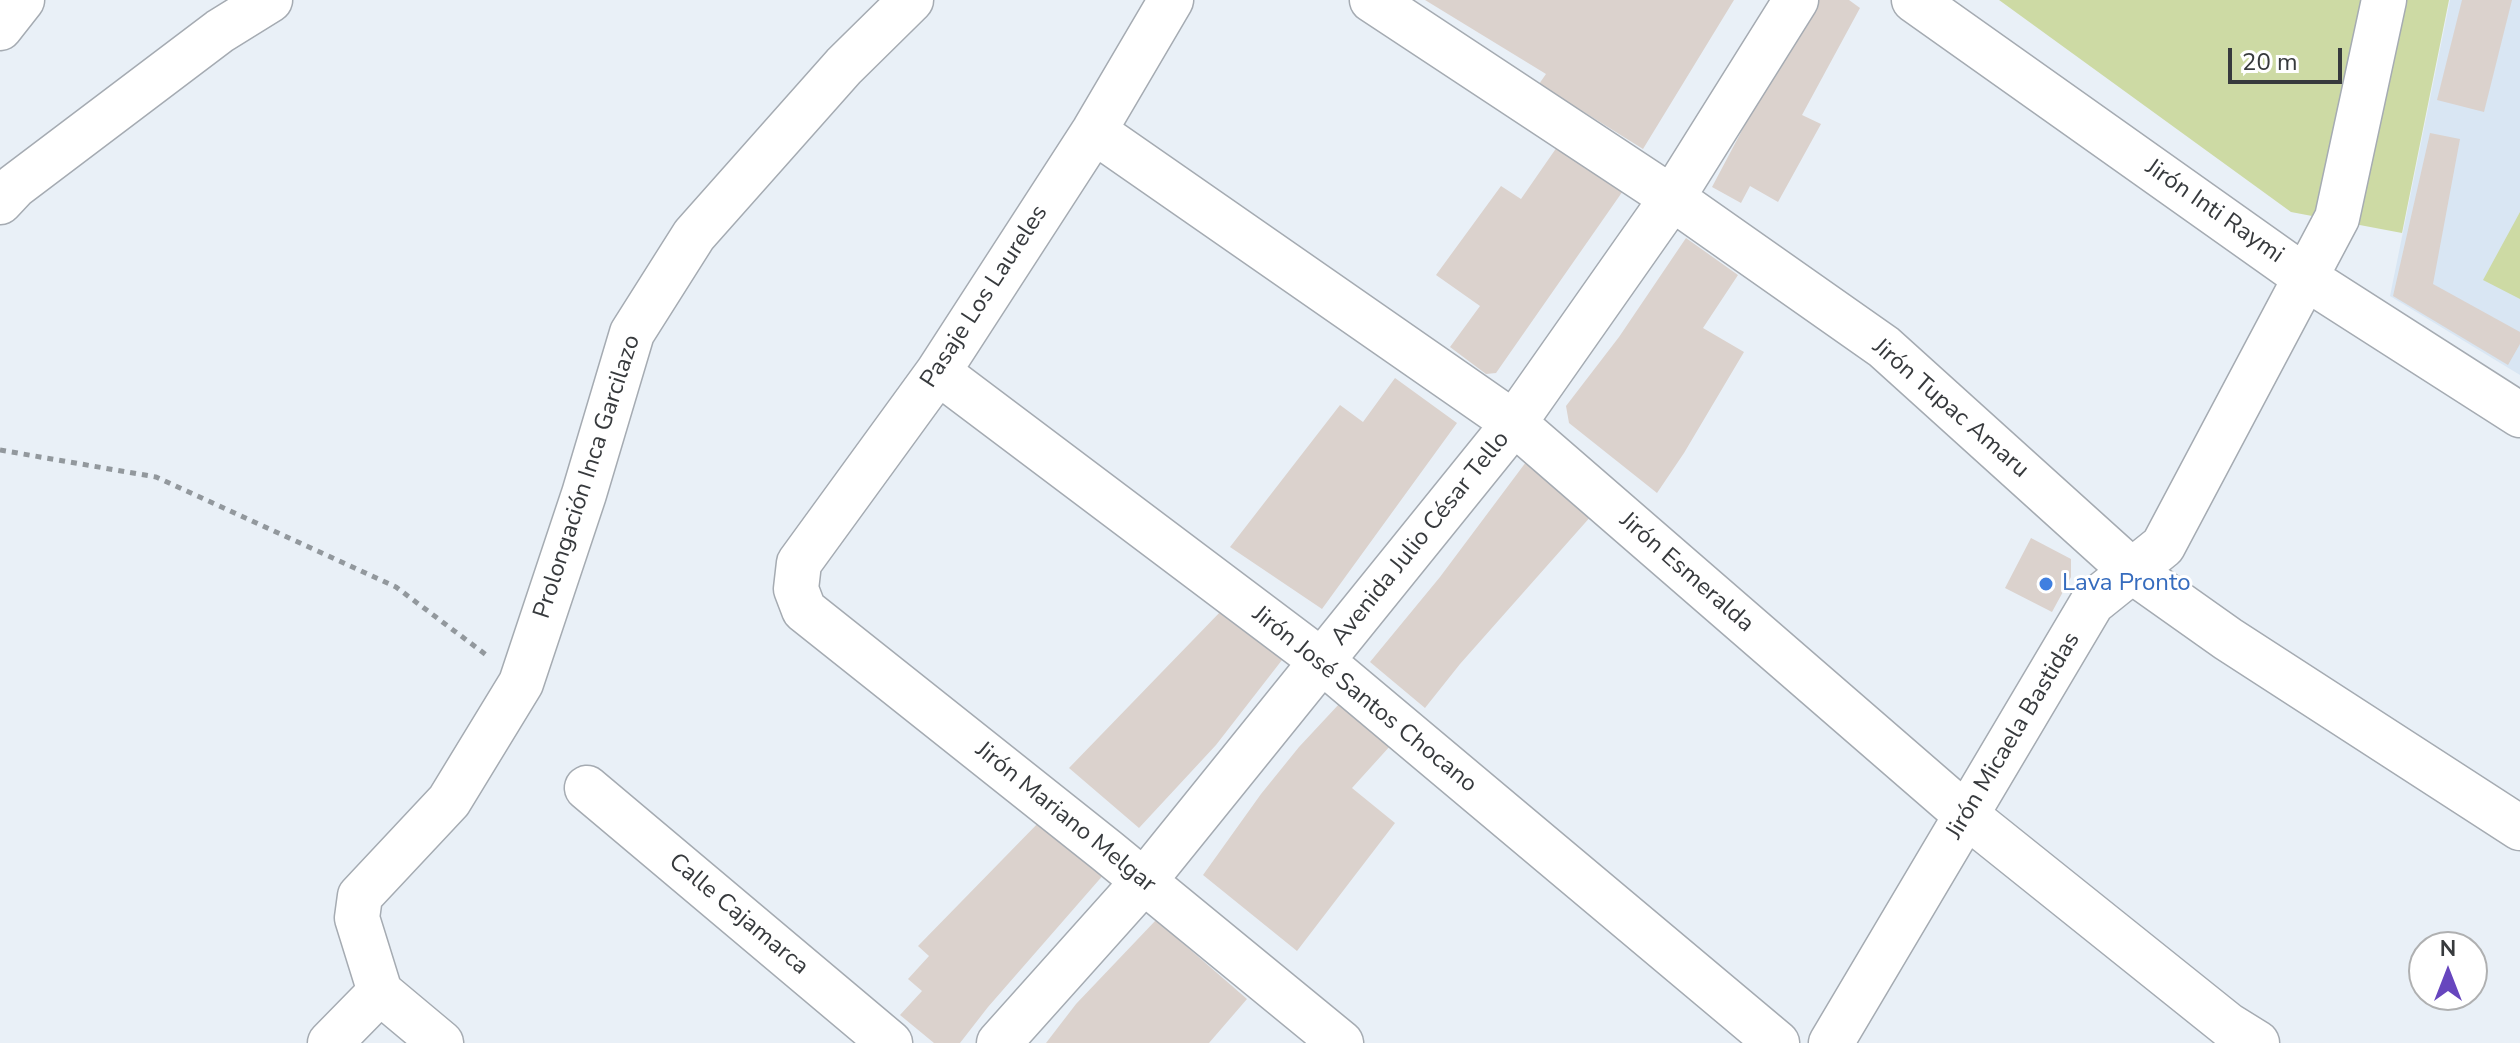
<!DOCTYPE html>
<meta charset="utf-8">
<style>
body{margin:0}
#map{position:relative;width:2520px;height:1043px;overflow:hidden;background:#e9f0f7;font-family:"Nunito Sans",sans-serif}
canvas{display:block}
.north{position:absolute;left:2408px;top:931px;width:80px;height:80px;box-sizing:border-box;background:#fff;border:2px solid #afb0b1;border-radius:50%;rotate:0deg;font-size:22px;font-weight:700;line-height:32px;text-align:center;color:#373a3d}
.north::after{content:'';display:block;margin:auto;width:28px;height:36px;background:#6746be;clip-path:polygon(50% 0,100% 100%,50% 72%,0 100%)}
.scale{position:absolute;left:2228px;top:48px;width:114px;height:36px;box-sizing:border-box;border:4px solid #373a3d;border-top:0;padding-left:10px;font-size:24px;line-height:28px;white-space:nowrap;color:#373a3d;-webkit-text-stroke:6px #fff;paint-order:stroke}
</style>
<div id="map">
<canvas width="2520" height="1043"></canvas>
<div class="north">N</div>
<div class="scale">20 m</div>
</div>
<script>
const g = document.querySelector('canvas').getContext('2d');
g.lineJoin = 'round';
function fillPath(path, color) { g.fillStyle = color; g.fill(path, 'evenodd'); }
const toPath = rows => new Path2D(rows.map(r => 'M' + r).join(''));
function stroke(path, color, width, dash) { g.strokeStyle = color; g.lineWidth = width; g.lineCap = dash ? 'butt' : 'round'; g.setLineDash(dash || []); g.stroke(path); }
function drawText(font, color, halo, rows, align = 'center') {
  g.font = font + ' "Nunito Sans",sans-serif'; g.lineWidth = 6; g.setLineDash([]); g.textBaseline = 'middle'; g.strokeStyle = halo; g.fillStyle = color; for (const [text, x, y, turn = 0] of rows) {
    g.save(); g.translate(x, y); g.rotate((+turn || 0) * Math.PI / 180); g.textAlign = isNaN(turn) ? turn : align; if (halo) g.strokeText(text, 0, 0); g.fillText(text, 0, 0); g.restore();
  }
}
fillPath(toPath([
 [2450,0,2520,0,2520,375,2390,296]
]), '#d9e6f3');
fillPath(toPath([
 [1999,0,2449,0,2402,233,2291,212],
 [2520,212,2520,299,2483,280]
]), '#cddaa4');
fillPath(toPath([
 [1425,0,1734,0,1643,149,1539,84,1546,74],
 [1811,0,1849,0,1860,8,1802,115,1821,124,1778,202,1750,186,1741,203,1712,187],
 [2462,0,2512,0,2484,112,2437,100],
 [2430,133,2460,139,2433,284,2520,332,2520,344,2508,365,2393,296],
 [1557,147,1625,188,1496,373,1486,374,1450,347,1480,306,1436,275,1501,186,1521,199],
 [1686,238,1738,275,1703,328,1744,352,1684,453,1657,493,1569,423,1566,406,1619,337],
 [1395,378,1457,423,1322,609,1230,547,1340,405,1363,422],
 [1529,458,1592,515,1460,664,1425,708,1370,662,1440,577],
 [2031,538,2071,559,2071,577,2052,612,2005,588],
 [1222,610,1282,660,1216,745,1139,828,1069,768],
 [1340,703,1391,745,1352,788,1395,823,1297,951,1203,875,1261,794,1299,747],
 [1044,817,1105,873,988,1007,960,1043,934,1043,900,1015,922,991,908,979,929,956,918,946],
 [1156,920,1247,999,1209,1043,1046,1043,1076,1004]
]), '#dbd2cd');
const minor = toPath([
 [1171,0,1094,131,938,372,799,563,796,589,804,610,1107,851,1341,1043],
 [1372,0,1672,198,1884,347,2132,571,2228,639,2520,828],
 [1914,0,2306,278,2520,415],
 [0,28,22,0],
 [1094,131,1514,423,1966,815,2228,1025,2257,1043],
 [0,202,15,186,220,31,270,0],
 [938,372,1323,662,1777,1043],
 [587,788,890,1043],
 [380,992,357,918,360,896,449,801,521,683,584,494,632,333,694,235,844,66,911,0],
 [380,992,441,1043],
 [330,1043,380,992],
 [999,1043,1144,881,1514,423,1672,198,1796,0],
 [1831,1043,2092,603,2163,546,2337,218,2384,0]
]);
stroke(minor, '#a5abb2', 47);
stroke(toPath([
 [0,450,156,477,396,587,489,657]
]), '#92989d', 5, [6, 6]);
stroke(minor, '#fff', 44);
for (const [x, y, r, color] of [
 [2046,584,8,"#3f7fe0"]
]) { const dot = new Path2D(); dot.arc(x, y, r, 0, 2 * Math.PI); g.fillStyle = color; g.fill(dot); stroke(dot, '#fff', 3); }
drawText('24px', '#373a3d', '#fff', [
 ["Jirón Inti Raymi",2214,212,35],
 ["Pasaje Los Laureles",985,297,-57],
 ["Jirón Tupac Amaru",1950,409,41],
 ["Prolongación Inca Garcilazo",588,477,-72],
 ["Avenida Julio César Tello",1421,539,-51],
 ["Jirón Esmeralda",1686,573,41],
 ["Jirón José Santos Chocano",1364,700,39],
 ["Jirón Micaela Bastidas",2014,736,-59],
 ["Jirón Mariano Melgar",1065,818,39],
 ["Calle Cajamarca",738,915,40]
]);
drawText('24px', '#366cbe', '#fff', [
 ["Lava Pronto",2062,584]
], 'left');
</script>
